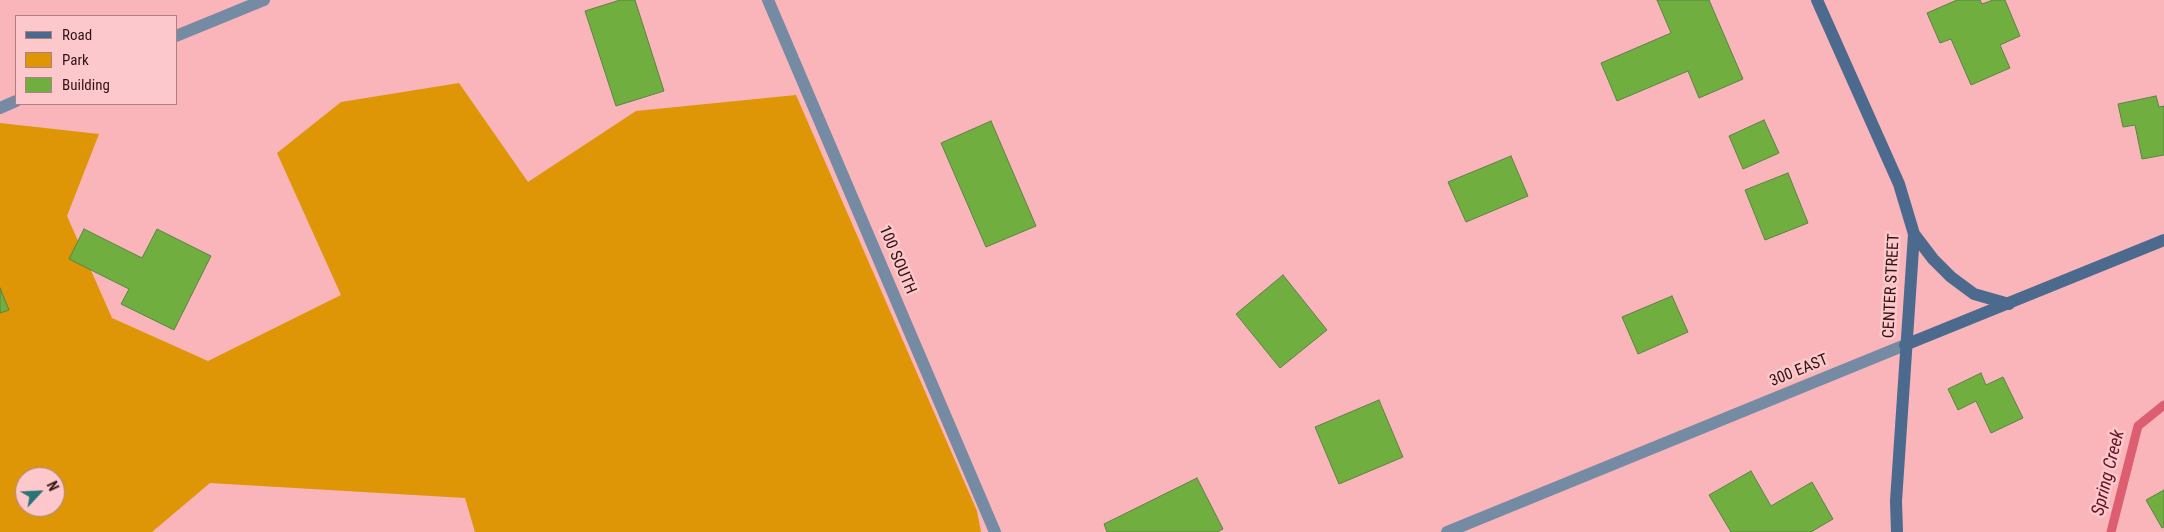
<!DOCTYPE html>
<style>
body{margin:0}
#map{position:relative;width:2164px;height:532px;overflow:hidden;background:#f9b5ba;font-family:"Roboto Condensed",sans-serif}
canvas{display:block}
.legend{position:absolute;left:15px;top:15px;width:162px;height:90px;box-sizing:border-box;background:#fcc8cb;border:1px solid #ab8083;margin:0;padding:6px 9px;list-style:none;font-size:15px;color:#311316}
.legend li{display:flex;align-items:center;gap:10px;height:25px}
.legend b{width:25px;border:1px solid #ab8083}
.north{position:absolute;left:15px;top:467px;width:50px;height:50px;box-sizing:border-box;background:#fcc8cb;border:1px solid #ab8083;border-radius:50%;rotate:65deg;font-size:14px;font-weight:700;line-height:20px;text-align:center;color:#311316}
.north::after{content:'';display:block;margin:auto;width:18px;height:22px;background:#2a7473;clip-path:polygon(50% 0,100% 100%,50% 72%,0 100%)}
</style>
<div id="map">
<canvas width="2164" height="532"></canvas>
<ul class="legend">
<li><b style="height:6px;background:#4c6a8e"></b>Road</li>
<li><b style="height:14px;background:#de9506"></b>Park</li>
<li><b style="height:14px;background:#70af3f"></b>Building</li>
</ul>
<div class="north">N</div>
</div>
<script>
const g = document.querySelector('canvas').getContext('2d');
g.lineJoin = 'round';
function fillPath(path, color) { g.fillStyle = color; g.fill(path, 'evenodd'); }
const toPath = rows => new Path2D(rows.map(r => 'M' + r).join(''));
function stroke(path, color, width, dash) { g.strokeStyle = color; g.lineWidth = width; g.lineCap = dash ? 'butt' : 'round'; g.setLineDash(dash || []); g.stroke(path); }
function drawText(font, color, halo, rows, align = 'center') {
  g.font = font + ' "Roboto Condensed",sans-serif'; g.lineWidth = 5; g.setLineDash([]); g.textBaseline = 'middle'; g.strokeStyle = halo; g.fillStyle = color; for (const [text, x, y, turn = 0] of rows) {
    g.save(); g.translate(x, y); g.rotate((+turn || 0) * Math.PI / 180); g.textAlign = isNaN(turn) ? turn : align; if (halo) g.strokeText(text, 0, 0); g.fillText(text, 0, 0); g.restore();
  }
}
fillPath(toPath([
 [459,83,528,182,636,111,796,95,977,511,981,532,475,532,465,498,210,483,152,532,0,532,0,123,99,134,67,216,112,318,208,361,341,295,277,153,341,102],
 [25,477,55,477,55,507,25,507]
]), '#de9506');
stroke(toPath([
 [2111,532,2138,426,2164,405]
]), '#dd5e70', 9);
const building = toPath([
 [620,0,635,0,664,91,616,106,585,11,620,0],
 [1657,0,1709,0,1743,79,1699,98,1688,71,1617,101,1601,63,1671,33,1657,0],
 [1957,0,1980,0,1982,4,1993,0,2005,0,2020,36,2000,45,2010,68,1971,85,1951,39,1940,43,1927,13,1957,0],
 [2156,96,2159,107,2164,106,2164,155,2142,159,2135,125,2123,127,2118,104,2156,96],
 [1764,120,1779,153,1743,169,1729,136,1764,120],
 [991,121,1036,226,986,247,941,143,991,121],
 [1511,156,1528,196,1466,222,1448,182,1511,156],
 [1788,173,1808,223,1765,240,1745,190,1788,173],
 [84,229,142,258,157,229,211,256,174,330,121,304,129,289,69,259,84,229],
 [1283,275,1327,330,1280,368,1236,314,1283,275],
 [0,288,9,310,0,313,0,288],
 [1672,296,1688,332,1638,354,1622,317,1672,296],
 [1981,373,1986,385,2003,377,2023,418,1991,433,1976,401,1958,410,1948,389,1981,373],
 [1379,400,1403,457,1339,484,1315,427,1379,400],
 [1751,471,1771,506,1812,482,1833,519,1811,532,1731,532,1709,495,1751,471],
 [1197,478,1223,529,1217,532,1107,532,1104,524,1197,478],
 [2164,490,2164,527,2162,528,2146,500,2164,490]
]);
fillPath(building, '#70af3f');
stroke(building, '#5d8244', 1);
stroke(toPath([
 [768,0,995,532],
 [176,36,264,0],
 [0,108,16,101],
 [1447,532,1905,345]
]), '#758aa3', 12);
stroke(toPath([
 [1817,0,1899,184,1914,234,1896,501,1897,532],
 [1914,234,1933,259,1951,277,1974,294,2009,304],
 [1905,345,2164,240]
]), '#4c6a8e', 12);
drawText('16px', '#311316', '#fcc8cb', [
 ["100 SOUTH",897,260,67],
 ["CENTER STREET",1892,286,-87],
 ["300 EAST",1799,371,-22]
]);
drawText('italic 18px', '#651425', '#fcc8cb', [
 ["Spring Creek",2109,473,-76]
]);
</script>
